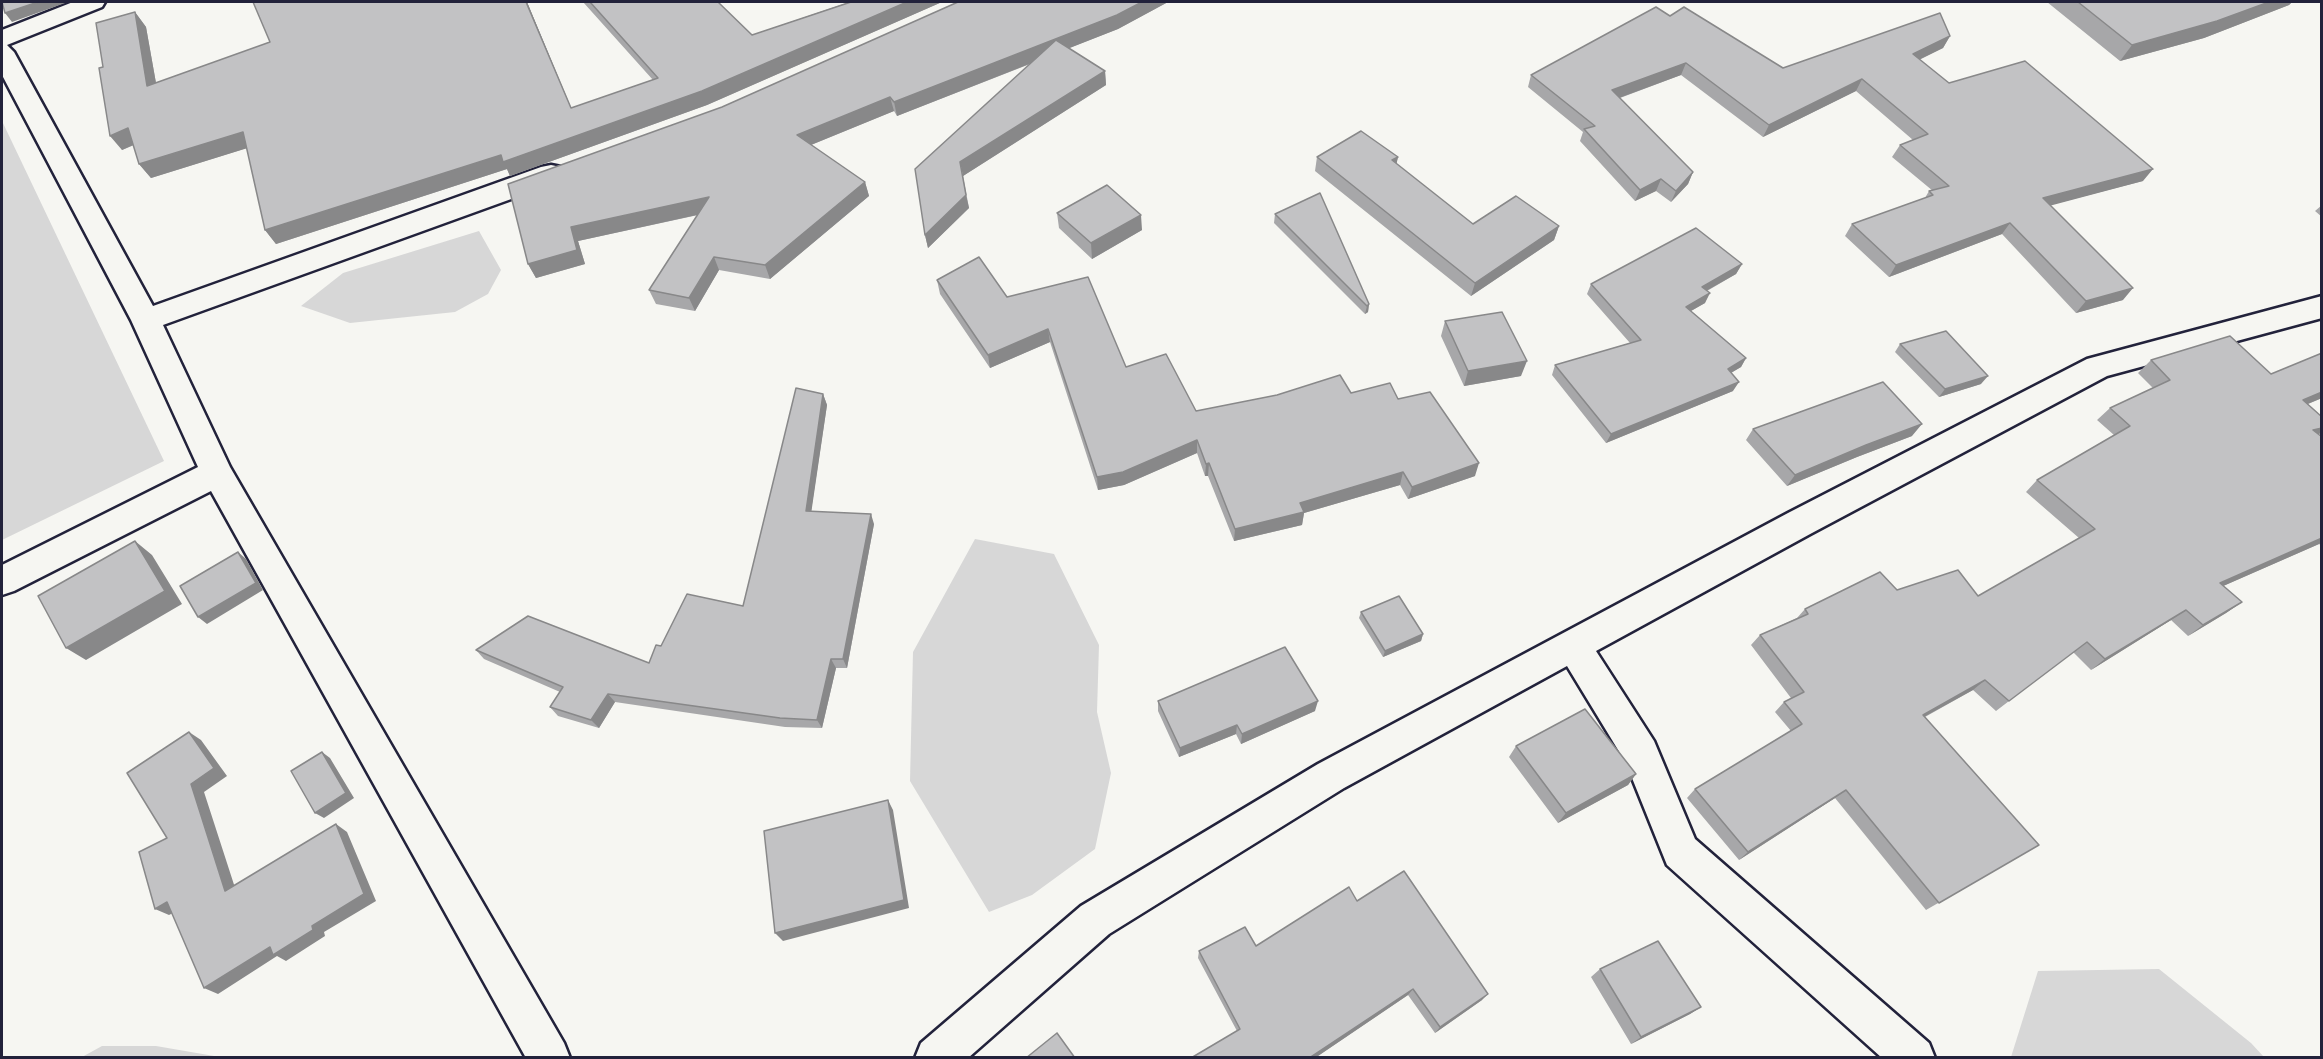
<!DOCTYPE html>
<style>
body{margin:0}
#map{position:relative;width:2323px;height:1059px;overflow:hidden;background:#f6f6f2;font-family:Mali,sans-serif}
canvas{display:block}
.frame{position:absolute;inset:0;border:3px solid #22223b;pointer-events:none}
</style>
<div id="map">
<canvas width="2323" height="1059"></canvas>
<div class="frame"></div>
</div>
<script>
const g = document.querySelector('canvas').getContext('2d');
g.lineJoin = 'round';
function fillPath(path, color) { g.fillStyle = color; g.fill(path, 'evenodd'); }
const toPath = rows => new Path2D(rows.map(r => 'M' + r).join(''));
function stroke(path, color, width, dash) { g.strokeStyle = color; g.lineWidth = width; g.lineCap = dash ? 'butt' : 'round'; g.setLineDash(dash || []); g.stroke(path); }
fillPath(toPath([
 [2,121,164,461,2,540],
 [479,231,501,270,488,294,455,312,350,323,301,306,343,273],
 [975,539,1054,554,1099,645,1097,712,1111,773,1095,849,1032,895,989,912,910,781,913,652],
 [2159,969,2251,1043,2264,1057,2011,1057,2038,971],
 [102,1046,156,1046,220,1057,82,1057]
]), '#d7d7d7');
const street = toPath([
 [73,2,105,2,102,7,7,45,14,52,153,306,541,167,551,165,561,167,564,174,561,181,163,325,230,467,564,1043,570,1058,526,1058,211,491,14,591,2,595,2,565,198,467,131,320,2,75,2,30,73,2],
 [2322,296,2322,318,2107,376,1812,533,1596,651,1654,741,1695,839,1929,1043,1935,1058,1882,1058,1667,865,1626,763,1567,666,1344,788,1109,934,968,1058,915,1058,921,1043,1081,906,1318,764,1788,513,2087,359,2322,296]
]);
stroke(street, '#22223b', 5);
fillPath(street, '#f6f6f2');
fillPath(toPath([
 [253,2,527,2,571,108,653,80,583,2,718,2,752,35,849,2,942,2,707,105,510,176,507,169,276,244,265,230,247,148,151,178,139,164,134,145,122,150,103,67,135,12,146,27,156,83,270,42],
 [958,2,1168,2,1118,29,1069,48,1105,71,1106,85,963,176,969,208,928,248,925,235,1030,64,897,116,894,111,811,145,865,182,869,196,770,279,719,270,695,311,656,304,649,290,698,215,578,241,585,264,536,278,528,264,722,107],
 [2047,2,2292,2,2289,5,2204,38,2120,61],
 [1670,16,1783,68,1950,36,1943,48,1919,60,1949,83,2143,181,2050,205,2123,300,2076,313,2002,234,1889,277,1845,236,1852,224,1925,198,1929,191,1933,191,1892,157,1900,145,1913,140,1856,91,1763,137,1681,75,1620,98,1693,172,1688,184,1671,202,1656,191,1635,201,1580,141,1583,132,1528,87,1531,75],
 [1317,157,1398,157,1396,164,1473,224,1559,226,1554,240,1471,296,1315,171],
 [2322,205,2322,217,2315,211],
 [1057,213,1142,230,1092,259,1059,228],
 [1275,214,1369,304,1368,312,1365,314,1274,223],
 [1742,264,1736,274,1707,291,1705,303,1691,311,1746,358,1741,367,1731,373,1733,391,1606,443,1552,375,1555,365,1630,343,1587,294,1591,284],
 [937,280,1007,297,1126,367,1196,411,1351,393,1398,399,1475,476,1408,499,1400,485,1304,513,1302,525,1234,541,1208,476,1205,476,1197,453,1124,485,1098,490,1050,342,990,368,940,294],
 [1445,321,1521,376,1464,386,1441,336],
 [1900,344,1981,384,1939,397,1895,352],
 [2322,353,2322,398,2308,404,2322,417,2322,432,2318,434,2322,437,2322,546,2319,544,2223,586,2242,602,2226,613,2188,636,2171,620,2091,670,2073,652,1996,711,1973,690,1925,717,2039,845,1926,910,1835,798,1739,860,1687,798,1695,789,1791,731,1775,712,1784,702,1791,698,1751,645,1760,635,1797,618,1805,609,1897,590,1978,596,2079,538,2026,492,2037,480,2114,435,2097,420,2110,408,2153,388,2138,373,2151,360,2271,374],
 [823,394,827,405,811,511,874,524,847,668,836,668,822,728,785,727,615,702,599,728,558,716,550,707,560,692,484,659,476,650,649,663,661,646,743,606],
 [1753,429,1912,436,1857,457,1787,486,1746,440],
 [1361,612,1423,634,1421,641,1383,657,1359,618],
 [1158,701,1315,711,1241,744,1236,734,1179,757,1158,711],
 [1516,746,1636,774,1628,785,1558,823,1509,757],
 [1357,901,1482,1000,1435,1033,1408,995,1315,1058,1191,1058,1237,1031,1198,958,1199,951,1256,946],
 [1600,969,1701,1007,1690,1014,1631,1044,1591,977]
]), '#a7a7a9');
fillPath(toPath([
 [38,2,68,2,12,22,5,13],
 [526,2,527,2,577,122,571,108],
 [907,2,942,2,707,105,510,176,507,169,276,244,265,230],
 [1142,2,1168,2,1118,29,897,116,894,102],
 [2269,2,2292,2,2289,5,2204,38,2120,61,2132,45],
 [135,12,146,27,159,100,147,86],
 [1950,36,1943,48,1906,66,1913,54],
 [1686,63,1681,75,1608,102,1612,90],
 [1105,71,1106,85,963,176,960,162],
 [1862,79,1856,91,1763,137,1769,125],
 [890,97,894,111,801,149,797,135],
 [128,128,140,142,122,150,110,136],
 [243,132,254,146,151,178,139,164],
 [1398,157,1395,171,1392,160],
 [2153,169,2143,181,2034,210,2043,198],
 [1693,172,1688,184,1671,202,1676,191],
 [1661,179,1656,191,1635,201,1640,190],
 [865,182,869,196,770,279,765,265],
 [966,195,969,208,928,248,925,235],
 [709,197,715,211,578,241,585,264,536,278,528,264,571,227],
 [1141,215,1142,230,1092,259,1091,243],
 [2010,223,2002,234,1889,277,1896,265],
 [1559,226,1554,240,1471,296,1475,283],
 [714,257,719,270,695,311,689,298],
 [1742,264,1736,274,1697,296,1702,287],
 [2133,288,2123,300,2076,313,2086,301],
 [1710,293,1705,303,1682,316,1686,307],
 [1369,304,1368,312,1365,314,1367,306],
 [1048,329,1050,342,990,368,988,355],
 [1746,358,1741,367,1722,378,1728,369],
 [1527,361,1521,376,1464,386,1468,371],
 [1988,376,1981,384,1939,397,1945,389],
 [1739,382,1733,391,1606,443,1611,434],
 [2322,392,2322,398,2288,412,2303,400],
 [823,394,827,405,810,521,806,511],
 [1922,424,1912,436,1857,457,1787,486,1795,475,1866,445],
 [2322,428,2322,432,2315,437,2313,430],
 [1197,440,1197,453,1124,485,1098,490,1097,477],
 [1209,463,1208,476,1205,476,1206,464],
 [1479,463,1475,476,1408,499,1412,487],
 [1403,472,1400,485,1304,513,1302,525,1234,541,1235,529,1300,503],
 [871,514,874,524,847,668,843,659],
 [2322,538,2322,542,2319,544,2205,594,2220,583],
 [135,541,152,555,182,604,86,660,66,648],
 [238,552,246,559,263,590,207,624,198,617],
 [2242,602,2226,613,2188,636,2203,625],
 [2186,610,2171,620,2091,670,2105,659],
 [1423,634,1421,641,1383,657,1385,651],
 [831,659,836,668,822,728,817,720],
 [1985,680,1973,690,1911,724,1923,715],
 [608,694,615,702,599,728,591,720],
 [1318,701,1315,711,1241,744,1242,734],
 [1237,725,1236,734,1179,757,1180,748],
 [189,732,201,740,227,776,204,792,238,897,225,891,191,784],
 [322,752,330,758,354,798,324,818,315,813],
 [1636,774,1628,785,1558,823,1566,813],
 [1846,790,1835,798,1739,860,1748,852],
 [888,800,893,810,909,908,783,941,775,933],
 [336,824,347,832,376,901,324,932,325,936,286,961,277,956,218,994,204,988,270,947,312,926],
 [167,902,181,909,169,915,155,909],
 [1413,989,1408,995,1315,1058,1309,1058],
 [1488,994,1482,1000,1435,1033,1440,1027],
 [1701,1007,1690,1014,1631,1044,1641,1037]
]), '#888889');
const building = toPath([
 [2,2,38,2,5,13,2,2],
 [253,2,526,2,571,108,658,78,590,2,718,2,752,35,851,2,907,2,702,91,503,162,501,155,265,230,243,132,139,164,128,128,110,136,99,68,103,67,96,23,135,12,147,86,270,42,253,2],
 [958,2,1142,2,1117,15,894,102,890,97,797,135,865,182,765,265,714,257,689,298,649,290,709,197,571,227,577,250,528,264,508,184,722,107,958,2],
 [2078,2,2269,2,2217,21,2132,45,2078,2],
 [1656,7,1670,16,1684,7,1783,68,1940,13,1950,36,1913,54,1949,83,2025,61,2153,169,2043,198,2133,288,2086,301,2010,223,1896,265,1852,224,1933,195,1929,191,1949,186,1900,145,1928,134,1862,79,1769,125,1686,63,1612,90,1693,172,1676,191,1661,179,1640,190,1584,129,1595,126,1531,75,1656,7],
 [1056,40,1105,71,960,162,966,195,925,235,915,169,1056,40],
 [1361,131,1398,157,1392,160,1473,224,1516,196,1559,226,1475,283,1317,157,1361,131],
 [1107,185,1141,215,1091,243,1057,213,1107,185],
 [1320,193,1369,304,1367,306,1275,214,1320,193],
 [1696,228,1742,264,1702,287,1710,293,1686,307,1746,358,1728,369,1739,382,1611,434,1555,365,1641,340,1591,284,1696,228],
 [979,257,1007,297,1088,277,1126,367,1166,354,1196,411,1277,395,1340,375,1351,393,1390,383,1398,399,1430,392,1479,463,1412,487,1403,472,1300,503,1304,512,1235,529,1209,463,1206,464,1197,440,1123,472,1097,477,1048,329,988,355,937,280,979,257],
 [1502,312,1527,361,1468,371,1445,321,1502,312],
 [1946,331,1988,376,1945,389,1900,344,1946,331],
 [2230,336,2271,374,2322,353,2322,392,2303,400,2322,417,2322,428,2313,430,2322,437,2322,538,2220,583,2242,602,2203,625,2186,610,2105,659,2087,642,2009,701,1985,680,1923,715,2039,845,1939,903,1846,790,1748,852,1695,789,1802,724,1784,702,1804,692,1760,635,1808,614,1805,609,1880,572,1897,590,1958,570,1978,596,2095,529,2037,480,2130,426,2110,408,2170,380,2151,360,2230,336],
 [1883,382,1922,424,1866,445,1795,475,1753,429,1883,382],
 [796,388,823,394,806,511,871,514,843,659,831,659,817,720,780,718,608,694,591,720,550,707,563,687,476,650,528,616,649,663,656,645,661,646,687,594,743,606,796,388],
 [135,541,165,591,66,648,38,596,135,541],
 [238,552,256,583,198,617,180,586,238,552],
 [1399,596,1423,634,1385,651,1361,612,1399,596],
 [1285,647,1318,701,1242,734,1237,725,1180,748,1158,701,1285,647],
 [1585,709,1636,774,1566,813,1516,746,1585,709],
 [189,732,214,768,191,784,225,891,336,824,364,894,312,926,313,930,273,955,270,947,204,988,167,902,155,909,139,852,167,838,127,773,189,732],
 [322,752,346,793,315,813,291,771,322,752],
 [888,800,904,900,775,933,764,831,888,800],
 [1404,871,1488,994,1440,1027,1413,989,1309,1058,1191,1058,1240,1029,1199,951,1245,927,1256,946,1349,887,1357,901,1404,871],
 [1658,941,1701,1007,1641,1037,1600,969,1658,941],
 [1057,1033,1075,1058,1026,1058,1057,1033]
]);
fillPath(building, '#c2c2c4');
stroke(building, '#888889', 1.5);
</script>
